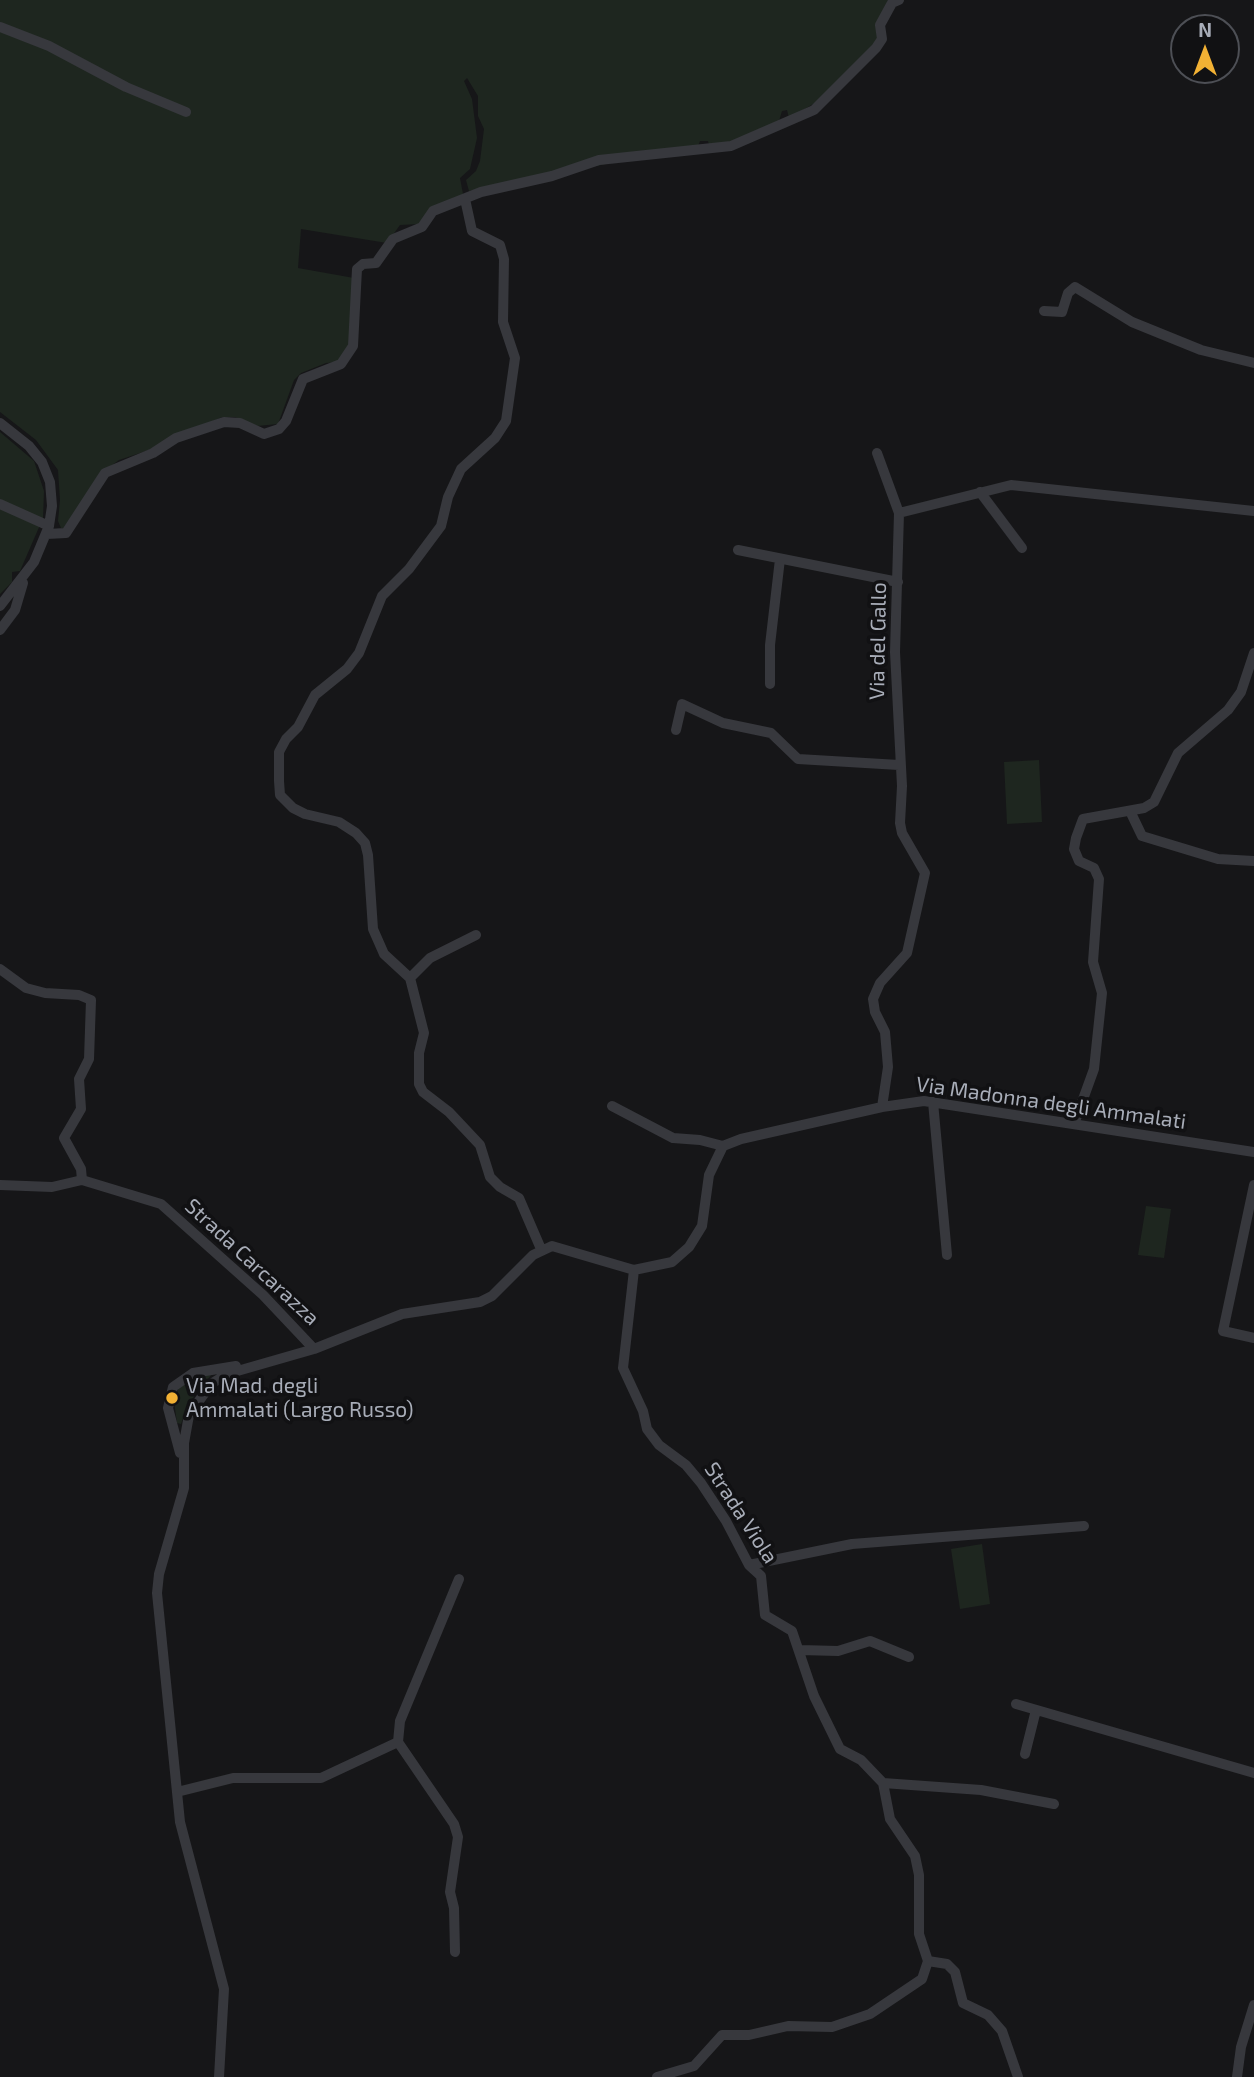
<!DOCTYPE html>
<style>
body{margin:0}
#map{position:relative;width:1254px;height:2077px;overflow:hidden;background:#161618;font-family:"Exo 2",sans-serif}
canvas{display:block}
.north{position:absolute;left:1170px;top:14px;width:70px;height:70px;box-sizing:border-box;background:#111113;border:2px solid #4d4f55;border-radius:50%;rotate:0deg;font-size:19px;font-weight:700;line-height:28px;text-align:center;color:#a8adb8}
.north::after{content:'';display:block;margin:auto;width:24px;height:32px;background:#f2b134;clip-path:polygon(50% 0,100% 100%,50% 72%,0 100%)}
</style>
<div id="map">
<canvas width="1254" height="2077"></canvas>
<div class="north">N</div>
</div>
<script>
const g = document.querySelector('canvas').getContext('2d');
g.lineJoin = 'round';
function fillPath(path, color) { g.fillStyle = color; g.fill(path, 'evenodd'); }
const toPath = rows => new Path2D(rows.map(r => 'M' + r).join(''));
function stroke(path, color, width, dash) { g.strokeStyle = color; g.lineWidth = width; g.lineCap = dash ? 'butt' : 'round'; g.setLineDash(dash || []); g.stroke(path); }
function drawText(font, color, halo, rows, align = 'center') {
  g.font = font + ' "Exo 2",sans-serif'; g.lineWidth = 7; g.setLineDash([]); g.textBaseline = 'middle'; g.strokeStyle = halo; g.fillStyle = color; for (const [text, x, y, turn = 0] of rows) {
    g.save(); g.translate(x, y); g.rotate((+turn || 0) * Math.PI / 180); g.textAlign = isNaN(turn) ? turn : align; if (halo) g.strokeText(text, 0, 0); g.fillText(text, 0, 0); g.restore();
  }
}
fillPath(toPath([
 [0,0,888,0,878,39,827,96,789,118,787,110,782,111,779,121,730,143,709,145,708,141,700,141,698,146,469,191,466,180,476,171,480,161,484,129,478,116,478,96,467,78,464,81,472,99,477,138,470,169,460,178,463,194,420,224,400,225,387,243,301,229,298,268,354,278,350,345,339,362,326,363,301,373,294,380,278,424,257,426,235,417,222,417,155,448,119,460,104,471,64,528,61,528,58,521,60,500,58,470,36,440,0,412],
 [0,432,34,461,44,491,43,519,0,502],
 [0,508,40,525,20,571,12,572,12,582,0,594],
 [1039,760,1042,822,1007,824,1004,762],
 [1146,1206,1171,1209,1164,1258,1138,1255],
 [212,1374,188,1404,181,1424,177,1423,174,1401,179,1387,194,1378],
 [982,1544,990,1604,960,1609,951,1549]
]), '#1e261f');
stroke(toPath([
 [0,27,49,46,126,87,186,112],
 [465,199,472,231,500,245,504,259,503,322,515,358,506,421,495,438,461,469,448,497,441,526,409,569,382,596,359,653,347,669,315,695,298,727,286,739,279,752,279,781,280,795,293,808,305,814,339,822,356,833,365,843,368,855,373,929,384,954,410,978,424,1033,419,1053,419,1084,423,1092,449,1112,480,1145,490,1177,500,1187,519,1198,541,1249],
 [1044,311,1062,312,1068,293,1075,287,1132,322,1201,350,1254,363],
 [0,423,29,446,42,462,50,482,52,506,49,526,34,562,0,606],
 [877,453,899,513],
 [980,492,1022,548],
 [0,504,49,526],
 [47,534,66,533,105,473,153,453,176,438,224,422,240,423,264,434,279,429,286,421,303,379,341,364,353,346,357,269,363,264,376,263,393,239,422,227,433,211,481,192,552,176,599,160,731,146,814,110,876,48,882,39,880,25,892,3,899,0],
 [738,550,898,582],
 [0,630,15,610,23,583],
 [770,684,770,645,780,559],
 [676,730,682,704,723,723,771,733,798,759,899,765],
 [1130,811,1142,836,1218,859,1254,861],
 [0,969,26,988,45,993,79,995,91,1000,89,1059,79,1079,81,1109,64,1138,81,1169,82,1180],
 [410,978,430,958,476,935],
 [933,1102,947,1255],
 [612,1106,673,1138,700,1140,723,1146],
 [882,1107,888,1067,885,1032,875,1012,873,999,880,983,907,953,925,873,902,833,900,823,902,786,895,652,899,513,1011,485,1254,511],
 [1074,1124,1094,1069,1102,993,1093,962,1099,879,1094,868,1079,861,1074,849,1076,838,1083,819,1144,808,1154,802,1178,753,1228,710,1241,692,1254,653],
 [0,1185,52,1187,82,1180,161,1204,263,1295,314,1349],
 [1254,1185,1223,1331,1254,1338],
 [634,1270,623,1368,643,1411,647,1429,659,1445,686,1465,701,1483,726,1521,749,1565,761,1576,765,1615,792,1631,814,1696,840,1749,861,1760,883,1783,890,1819,915,1856,919,1875,919,1934,928,1961,947,1964,955,1972,963,2003,988,2015,1002,2031,1018,2077],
 [180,1453,168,1408,173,1387,193,1373,236,1366],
 [749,1565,852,1544,1084,1526],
 [800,1650,838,1651,870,1641,909,1657],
 [1016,1704,1254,1773],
 [1025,1754,1036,1710],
 [883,1783,981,1790,1054,1804],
 [177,1792,233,1778,321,1778,398,1742],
 [455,1952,454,1908,450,1892,458,1837,454,1824,398,1742,400,1721,459,1579],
 [219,2077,224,1989,180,1822,157,1593,159,1574,184,1488,184,1443,189,1415,211,1384,227,1374,314,1349,402,1314,480,1302,492,1296,533,1255,552,1246,634,1270,672,1262,689,1247,702,1226,709,1175,723,1146,741,1139,882,1107,924,1101,1254,1152],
 [657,2077,694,2066,722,2035,749,2035,788,2026,832,2027,870,2014,922,1979,928,1961],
 [1237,2077,1241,2047,1254,2005]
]), '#37383d', 10);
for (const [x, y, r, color] of [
 [172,1398,7,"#f2b134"]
]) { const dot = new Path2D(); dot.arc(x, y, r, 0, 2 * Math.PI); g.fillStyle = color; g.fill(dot); stroke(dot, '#111113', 2.5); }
drawText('21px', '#a8adb8', '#111113', [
 ["Via del Gallo",878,641,-89],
 ["Via Madonna degli Ammalati",1051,1103,8],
 ["Strada Carcarazza",252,1262,43],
 ["Strada Viola",741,1513,57]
]);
drawText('21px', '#a8adb8', '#111113', [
 ["Via Mad. degli",186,1386],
 ["Ammalati (Largo Russo)",186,1410]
], 'left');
</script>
